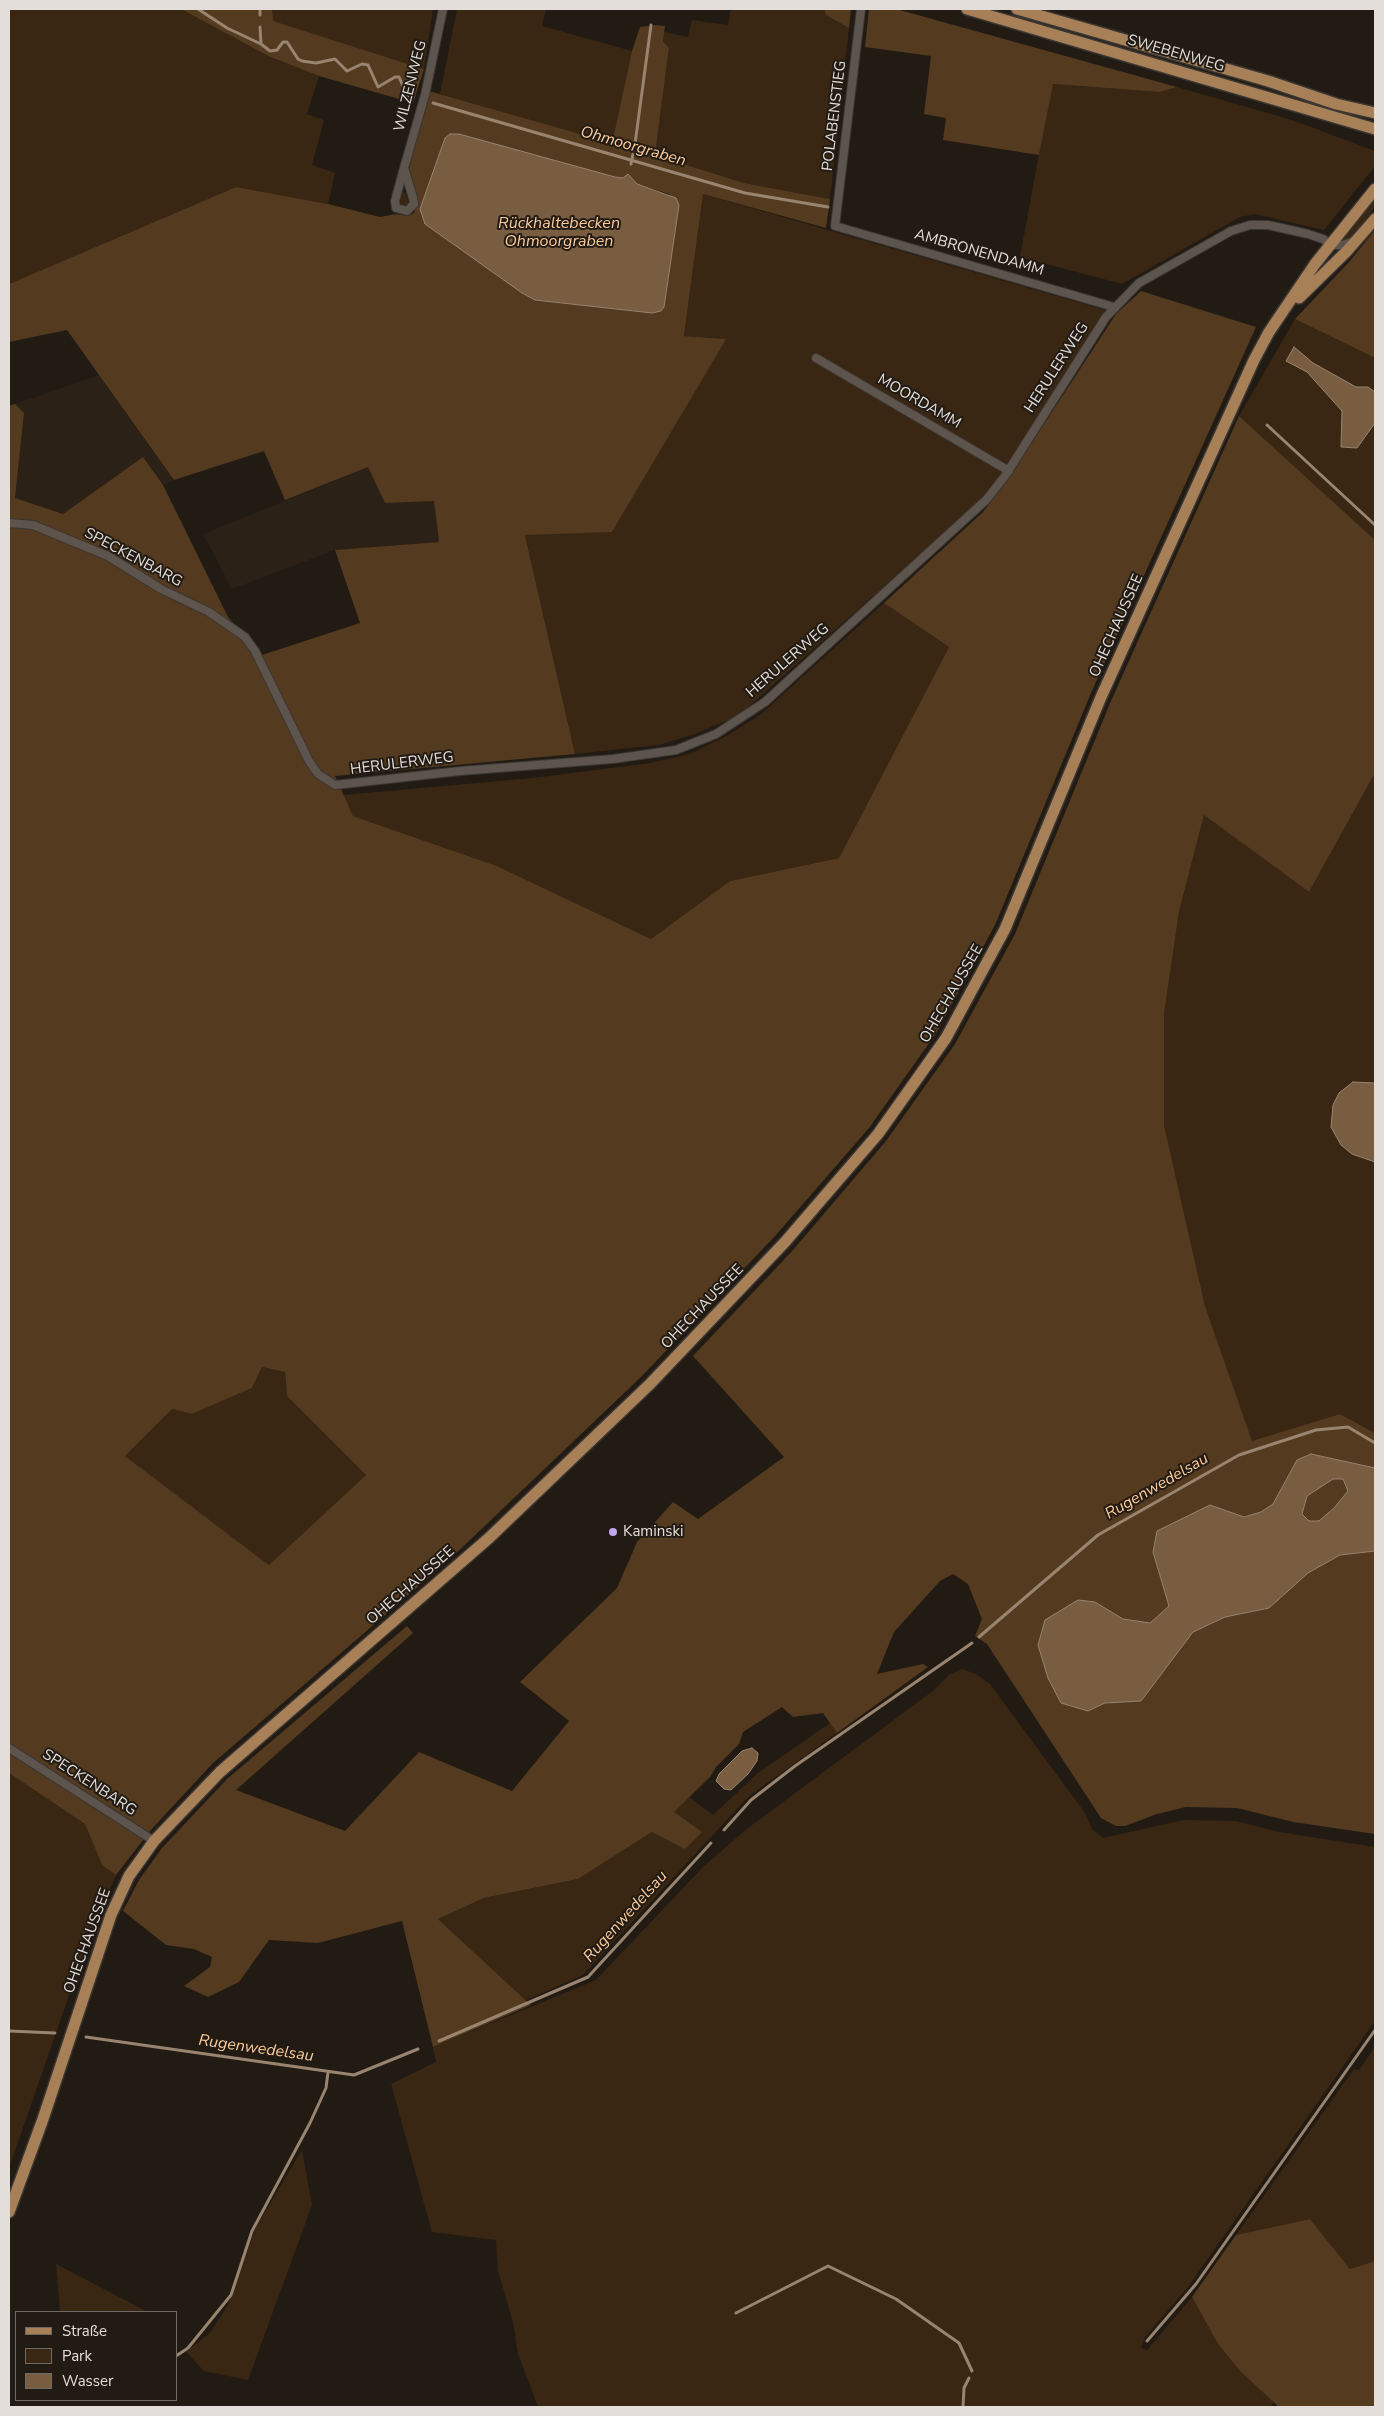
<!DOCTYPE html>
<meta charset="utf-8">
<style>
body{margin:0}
#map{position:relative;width:1384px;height:2416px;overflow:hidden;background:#211b14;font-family:"Nunito Sans",sans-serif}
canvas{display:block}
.frame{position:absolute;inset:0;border:10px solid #e3deda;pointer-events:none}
.legend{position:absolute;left:15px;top:2311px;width:162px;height:90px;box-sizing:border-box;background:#211b14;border:1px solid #6f6963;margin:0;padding:6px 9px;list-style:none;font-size:15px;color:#e3deda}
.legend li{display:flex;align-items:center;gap:10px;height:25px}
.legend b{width:25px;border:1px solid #6f6963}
</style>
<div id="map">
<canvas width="1384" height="2416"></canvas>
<div class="frame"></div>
<ul class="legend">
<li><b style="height:6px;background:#a78058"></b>Straße</li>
<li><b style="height:14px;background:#3a2713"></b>Park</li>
<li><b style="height:14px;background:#785d41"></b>Wasser</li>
</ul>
</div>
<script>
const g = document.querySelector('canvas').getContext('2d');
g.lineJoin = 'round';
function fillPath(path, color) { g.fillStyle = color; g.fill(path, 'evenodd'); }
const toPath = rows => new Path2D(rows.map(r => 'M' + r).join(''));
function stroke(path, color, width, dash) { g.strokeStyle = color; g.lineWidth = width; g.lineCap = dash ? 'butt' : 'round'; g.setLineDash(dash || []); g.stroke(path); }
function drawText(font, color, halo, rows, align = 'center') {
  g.font = font + ' "Nunito Sans",sans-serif'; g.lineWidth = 4; g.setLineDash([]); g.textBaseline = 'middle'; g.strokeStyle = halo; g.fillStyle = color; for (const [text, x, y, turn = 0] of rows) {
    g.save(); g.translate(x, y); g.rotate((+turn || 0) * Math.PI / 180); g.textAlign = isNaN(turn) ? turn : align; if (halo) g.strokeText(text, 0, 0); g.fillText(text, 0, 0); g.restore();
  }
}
fillPath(toPath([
 [99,375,174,480,163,485,143,458,63,514,15,498,24,413,15,404],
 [368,467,385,502,434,501,439,542,335,550,232,589,203,534]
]), '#2c2116');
fillPath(toPath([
 [9,9,181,9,268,56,319,76,307,114,324,120,312,165,335,173,328,204,236,187,9,284],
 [272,9,433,9,424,69,272,21],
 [457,9,546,9,542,26,632,51,612,143,440,94],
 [731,9,824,9,827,15,849,28,830,199,744,183,655,155,669,48,663,41,664,32,688,37,692,20,728,25],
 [1052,84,1160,92,1177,87,1292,120,1375,151,1375,166,1324,230,1255,214,1240,217,1122,284,1020,257],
 [405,192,409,204,405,208,401,206,400,203,402,194],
 [703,194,1105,310,1002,473,972,508,738,716,695,734,659,745,575,754,525,534,612,532,725,339,684,336],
 [1375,198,1375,206,1362,226,1354,236,1344,240,1343,238],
 [1295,319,1375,358,1375,392,1368,387,1356,388,1313,363,1294,348,1307,372,1342,411,1372,426,1375,423,1375,540,1239,416],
 [884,603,949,647,839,858,730,881,651,939,497,866,353,816,343,795,533,778,650,763,690,754,728,735,760,715],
 [1375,773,1375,1433,1340,1414,1252,1442,1205,1306,1164,1125,1164,1014,1179,912,1204,815,1309,892],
 [262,1367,285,1372,287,1396,366,1475,269,1565,125,1456,172,1409,192,1414,252,1388],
 [962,1669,976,1674,990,1684,1085,1813,1092,1829,1103,1838,1184,1820,1236,1821,1279,1832,1375,1847,1375,2021,1188,2287,1145,2337,1141,2348,1147,2350,1192,2297,1218,2344,1241,2372,1274,2402,1270,2407,538,2407,518,2354,513,2322,498,2271,496,2240,432,2232,391,2084,436,2062,433,2047,596,1980,704,1866,748,1828,933,1691,950,1674],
 [830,1723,837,1733,749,1796,583,1975,526,2000,438,1919,484,1898,578,1879,652,1832,689,1797,713,1815,758,1773],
 [9,1773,85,1824,102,1865,116,1875,90,1935,9,2168],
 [1375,2047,1375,2261,1350,2269,1310,2219,1236,2235,1354,2069,1359,2070],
 [302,2150,312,2205,248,2380,204,2371,186,2352,210,2333,228,2305,256,2227],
 [56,2264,148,2312,60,2312]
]), '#3a2713');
fillPath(toPath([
 [181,9,272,9,273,21,424,69,413,103,319,76,268,56],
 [824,9,851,9,849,28,826,15],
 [869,9,896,9,1177,87,1160,92,1053,84,1039,155,943,140,946,118,924,114,931,56,865,47],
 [656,25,665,26,663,41,669,48,655,155,744,183,830,199,826,228,703,194,684,336,726,339,612,532,525,535,575,754,335,776,353,816,497,866,651,939,730,881,839,858,949,647,884,603,983,512,1008,479,1116,314,1141,291,1256,327,1091,693,995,925,937,1032,869,1128,776,1235,642,1376,449,1560,212,1764,150,1831,116,1875,102,1865,85,1824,9,1773,9,406,15,404,24,413,15,498,63,514,143,457,163,485,228,617,262,655,360,623,335,550,439,542,434,501,385,503,368,467,285,500,264,451,174,480,67,330,9,342,9,284,236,187,328,204,380,217,396,214,408,216,414,213,418,202,409,169,429,91,612,143,632,51,640,27],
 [628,174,637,184,669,194,679,205,664,307,661,310,652,313,535,300,522,293,426,224,615,177,623,178],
 [262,1367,285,1372,287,1396,366,1475,269,1565,125,1456,172,1409,192,1414,252,1388],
 [1375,230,1375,358,1295,319,1349,262],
 [1239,416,1375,540,1375,773,1309,892,1204,815,1179,912,1164,1014,1164,1125,1205,1306,1252,1441,1340,1414,1375,1433,1375,1468,1311,1454,1297,1460,1273,1504,1261,1512,1244,1517,1210,1506,1158,1531,1153,1552,1169,1606,1150,1623,1123,1619,1095,1602,1088,1711,1105,1703,1141,1701,1192,1632,1225,1617,1269,1608,1308,1573,1340,1555,1375,1551,1375,1834,1293,1822,1237,1808,1186,1807,1157,1814,1125,1826,1116,1826,1101,1818,987,1644,975,1636,982,1619,968,1584,953,1574,940,1581,894,1632,877,1674,923,1664,928,1667,837,1733,823,1713,793,1717,782,1707,743,1732,739,1744,716,1767,710,1777,674,1812,702,1832,685,1849,652,1832,578,1879,484,1898,438,1919,531,2005,433,2047,402,1921,318,1943,269,1940,239,1982,208,1997,184,1986,210,1967,212,1957,194,1949,166,1945,123,1911,139,1880,162,1848,227,1779,407,1626,413,1633,236,1790,345,1831,419,1752,512,1791,569,1721,520,1682,617,1588,637,1542,673,1502,698,1519,784,1457,693,1356,793,1250,886,1141,955,1044,1015,934,1111,701],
 [1333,1479,1343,1479,1348,1491,1334,1508,1319,1521,1309,1521,1302,1514,1307,1496],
 [1310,2219,1350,2269,1375,2261,1375,2407,1279,2407,1241,2372,1218,2344,1192,2297,1236,2235]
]), '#543a1f');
const water = toPath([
 [450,134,459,134,615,177,623,178,628,174,637,184,676,198,679,205,664,307,661,311,652,313,535,300,522,293,425,224,420,209,445,138,450,134],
 [1294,347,1313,363,1356,387,1368,387,1375,392,1375,423,1357,448,1341,447,1342,411,1307,372,1286,361,1294,347],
 [1353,1082,1375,1083,1375,1162,1352,1154,1341,1145,1331,1127,1333,1105,1339,1093,1353,1082],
 [1311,1454,1375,1468,1375,1551,1340,1555,1308,1573,1269,1608,1225,1617,1193,1632,1141,1701,1105,1703,1088,1711,1061,1703,1048,1678,1038,1645,1045,1620,1078,1600,1095,1602,1123,1619,1150,1623,1169,1606,1153,1552,1157,1531,1210,1505,1244,1517,1261,1512,1273,1504,1297,1460,1311,1454],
 [1333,1479,1343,1479,1348,1491,1334,1508,1319,1521,1309,1521,1302,1514,1307,1496,1333,1479],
 [752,1748,758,1753,757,1761,748,1774,731,1790,724,1789,716,1781,719,1774,742,1751,752,1748]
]);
fillPath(water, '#785d41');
stroke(water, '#98846f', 1);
stroke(toPath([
 [198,9,227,28,261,44,270,51,277,50,283,42,287,42,298,59,302,61,316,63,335,59,347,71,362,64,368,65,378,87,395,77,399,77,407,95,413,97],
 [260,15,260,9],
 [260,27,261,44],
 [433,103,745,193,828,207],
 [635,144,651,25],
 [631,164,633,154],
 [1267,425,1375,525],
 [979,1637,1098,1535,1239,1455,1316,1430,1348,1427,1375,1443],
 [724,1830,751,1800,795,1766,972,1643],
 [9,2031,55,2033],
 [86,2037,354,2075,418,2049],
 [439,2041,588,1977,711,1843],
 [736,2313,828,2266,896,2299,959,2343,972,2371],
 [1147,2341,1196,2284,1375,2030],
 [176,2356,188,2348,231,2295,252,2231,310,2123,326,2088,328,2072],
 [963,2407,964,2388,969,2378]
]), '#98846f', 3);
const street = toPath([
 [861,9,835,226,1114,307],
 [404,168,413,198,414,204,407,211,396,208,395,201,404,168,425,95,443,9],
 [816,358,1009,471],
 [9,523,33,525,108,556,161,589,209,612,245,637,255,651,309,761,318,774,335,785,460,771,613,759,676,750,716,734,765,702,986,500,1005,476,1106,317,1139,283,1231,231,1250,225,1268,225,1308,234,1323,239,1331,245,1342,245,1355,241],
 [9,1748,154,1841]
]);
const primary = toPath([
 [967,9,1375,129],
 [1017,9,1268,81,1336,104,1375,113],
 [1299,298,1347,251,1375,219],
 [9,2212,43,2119,111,1915,129,1876,154,1841,220,1772,489,1538,650,1384,785,1242,878,1134,946,1038,1005,929,1101,697,1254,360,1269,332,1315,264,1375,189]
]);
stroke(street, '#3b3632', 10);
stroke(primary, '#3b3632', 14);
stroke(street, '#5d554d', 8);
stroke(primary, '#a78058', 11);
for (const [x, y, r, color] of [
 [613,1532,5,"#c3a7f2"]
]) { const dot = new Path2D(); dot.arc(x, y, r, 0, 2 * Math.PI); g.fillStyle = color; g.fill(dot); stroke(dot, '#211b14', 2); }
drawText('15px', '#e3deda', '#211b14', [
 ["SWEBENWEG",1176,54,16],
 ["WILZENWEG",411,86,-76],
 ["POLABENSTIEG",835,116,-83],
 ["AMBRONENDAMM",979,253,16],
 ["HERULERWEG",1057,368,-57],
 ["MOORDAMM",919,402,30],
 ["SPECKENBARG",133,558,28],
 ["OHECHAUSSEE",1117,626,-66],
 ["HERULERWEG",788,661,-41],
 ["HERULERWEG",402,764,-7],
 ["OHECHAUSSEE",952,994,-60],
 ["OHECHAUSSEE",703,1307,-46],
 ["OHECHAUSSEE",411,1586,-41],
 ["SPECKENBARG",89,1783,33],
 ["OHECHAUSSEE",88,1941,-70]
]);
drawText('15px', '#e3deda', '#211b14', [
 ["Kaminski",623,1532]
], 'left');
drawText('italic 16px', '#fdcb9a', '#211b14', [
 ["Ohmoorgraben",633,147,16],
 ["Rückhaltebecken",559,224],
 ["Ohmoorgraben",559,242],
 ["Rugenwedelsau",1157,1487,-30],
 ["Rugenwedelsau",626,1917,-48],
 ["Rugenwedelsau",256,2049,8]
]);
</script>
